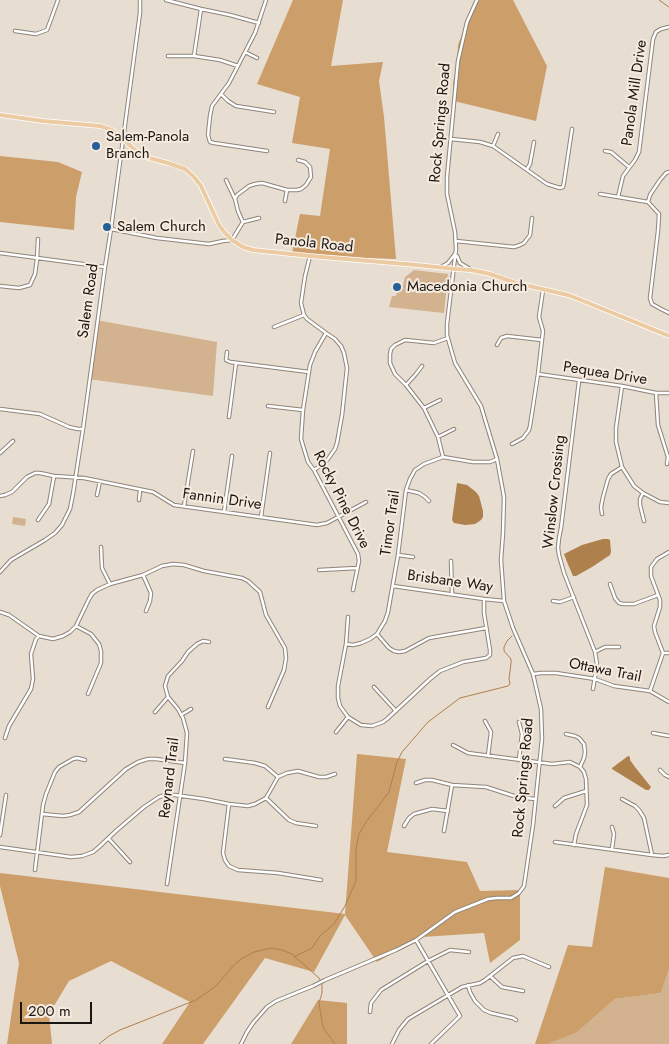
<!DOCTYPE html>
<style>
body{margin:0}
#map{position:relative;width:669px;height:1044px;overflow:hidden;background:#e8ddd1;font-family:Jost,sans-serif}
canvas{display:block}
.scale{position:absolute;left:20px;top:1002px;width:72px;height:22px;box-sizing:border-box;border:2px solid #1a1612;border-top:0;padding-left:6px;font-size:15px;line-height:18px;white-space:nowrap;color:#1a1612;-webkit-text-stroke:4px #f6eade;paint-order:stroke}
</style>
<div id="map">
<canvas width="669" height="1044"></canvas>
<div class="scale">200 m</div>
</div>
<script>
const g = document.querySelector('canvas').getContext('2d');
g.lineJoin = 'round';
function fillPath(path, color) { g.fillStyle = color; g.fill(path, 'evenodd'); }
const toPath = rows => new Path2D(rows.map(r => 'M' + r).join(''));
function stroke(path, color, width, dash) { g.strokeStyle = color; g.lineWidth = width; g.lineCap = dash ? 'butt' : 'round'; g.setLineDash(dash || []); g.stroke(path); }
function drawText(font, color, halo, rows, align = 'center') {
  g.font = font + ' Jost,sans-serif'; g.lineWidth = 4; g.setLineDash([]); g.textBaseline = 'middle'; g.strokeStyle = halo; g.fillStyle = color; for (const [text, x, y, turn = 0] of rows) {
    g.save(); g.translate(x, y); g.rotate((+turn || 0) * Math.PI / 180); g.textAlign = isNaN(turn) ? turn : align; if (halo) g.strokeText(text, 0, 0); g.fillText(text, 0, 0); g.restore();
  }
}
fillPath(toPath([
 [414,270,448,274,444,313,389,307,392,296,396,296,397,290,399,290,400,285,403,285,405,277],
 [96,320,217,342,213,396,88,379],
 [13,517,26,519,25,526,12,524],
 [669,969,669,1044,548,1044,576,1033,615,999,661,993]
]), '#d2b28f');
fillPath(toPath([
 [293,0,343,0,331,66,383,62,379,81,384,117,396,259,309,256,292,253,300,214,320,216,330,149,292,143,300,97,257,84],
 [479,0,513,0,547,66,536,121,454,101,453,83,457,66,458,45,466,24],
 [0,156,58,162,82,172,76,197,74,230,0,222],
 [357,754,406,759,387,852,467,862,480,891,520,890,520,940,490,963,484,933,422,937,377,962,345,915,314,972,265,958,203,1044,162,1044,190,1002,111,961,69,981,49,1014,52,1044,7,1044,19,963,0,886,0,873,345,914],
 [605,867,669,878,669,969,661,993,615,999,576,1033,548,1044,535,1044,568,945,592,947],
 [318,1000,347,1003,347,1044,291,1044]
]), '#cc9e69');
fillPath(toPath([
 [457,483,467,485,476,492,479,496,483,511,483,517,481,520,475,524,465,525,454,523,452,520],
 [603,539,608,539,610,540,611,552,610,555,592,567,576,576,573,576,567,562,564,554,582,545],
 [628,756,630,757,630,760,635,767,651,787,649,790,646,790,612,769,612,768]
]), '#ad804c');
stroke(toPath([
 [659,0,669,7],
 [294,957,312,948,320,936,334,924,345,906,356,881,356,849,359,834,366,822,389,792,397,762,402,752,428,722,460,698,508,686,510,684,509,679,511,663,511,659,504,651,504,647,507,641,512,636],
 [99,1044,109,1036,120,1030,196,1000,216,986,233,966,241,959,254,952,271,948,282,950,292,954,319,978,322,984,322,993,319,1003,322,1022,324,1029,335,1044]
]), '#ad804c', 1);
const minor = toPath([
 [166,0,201,9,230,15,259,23],
 [266,0,255,33,229,83,212,106,210,116,208,135,210,142,214,143,267,151],
 [15,31,36,34,47,30,50,22,58,0],
 [245,52,257,58],
 [168,56,194,56,220,60,238,66],
 [194,56,201,9],
 [221,94,228,101,236,106,274,112],
 [451,139,480,142,493,146,547,184,560,188,563,187,564,182,572,129],
 [493,146,498,134],
 [605,151,611,152,629,167],
 [527,169,530,164,534,142],
 [226,180,235,199],
 [600,194,648,202,659,214,658,231,650,298,652,304,661,309,669,313],
 [618,197,623,176,635,160,639,152,653,39,656,32,661,29,669,27],
 [285,201,287,190],
 [648,202,650,195,660,180,666,173,669,172],
 [243,222,241,218,238,211,235,199,237,195,249,186,255,184,262,183,287,190,297,190,301,189,306,185,311,177,310,167,305,162,298,160],
 [243,222,259,218],
 [111,229,157,238,209,244,223,241,232,240,243,222],
 [456,241,514,247,520,245,524,243,530,235,532,218],
 [0,253,105,267],
 [310,256,305,276,301,303,304,315,307,319,326,333,335,339,341,346,344,353,347,368,342,415,337,443,335,449,328,459,323,464,314,470],
 [457,256,460,263,470,269],
 [441,267,448,263,455,254],
 [0,286,19,288,30,285,35,274,37,259,38,239],
 [274,327,304,315],
 [326,333,315,352,310,365,303,410,301,439,308,462,314,470,358,554,359,561,353,590],
 [497,345,501,338,507,336,542,340],
 [227,352,226,360,230,362,309,372],
 [538,374,622,386,656,393,669,393],
 [579,381,561,528,559,538,558,548,559,555,564,573,595,652,597,664,593,689],
 [406,385,416,374,422,366],
 [622,386,616,428,616,442,622,467,634,486,643,493,660,502,669,503],
 [656,393,658,425,668,457,667,464],
 [268,406,303,410],
 [424,408,440,400],
 [0,409,40,414,69,427,78,429,83,429],
 [229,417,236,363],
 [438,437,454,429],
 [512,444,523,438,529,430,530,426,538,374,543,331,539,317,543,290],
 [0,453,13,441],
 [443,457,438,437,424,408,406,385,395,374,390,363,390,354,391,349,395,345,405,340,434,343,448,338],
 [406,490,419,493,425,497,429,501],
 [643,493,640,499,640,505,644,521],
 [97,495,100,481],
 [0,496,5,495,12,492,27,477,35,473,40,473,54,476,84,478,153,492,174,505,317,525,327,523,366,502],
 [139,500,140,490],
 [184,506,193,451],
 [224,512,232,456],
 [602,514,601,507,603,497,608,479,611,474,622,467],
 [261,517,270,453],
 [38,520,49,504,54,476],
 [101,547,102,568,110,584],
 [398,555,413,557],
 [451,561,452,594],
 [319,570,357,568],
 [0,572,11,560,45,540,55,533,62,525,70,509,73,494,83,429,105,267,111,229,140,13,140,0],
 [143,575,151,593,150,601,146,611],
 [610,584,615,598,619,603,623,604,634,604,658,595],
 [393,586,484,599,504,601],
 [553,601,560,602,574,597],
 [0,612,9,615,39,636,53,639,63,636,70,632,76,626,89,599,92,594,97,590,110,584,143,575,162,566,173,564,184,565,204,571,242,578,248,581,260,592,266,615,285,648,286,658,284,670,268,707],
 [348,617,346,644,338,686,338,698,340,706,348,717,361,725,372,726,383,722,387,719,430,679,440,671,463,662,486,658,490,655,490,650,484,613,484,599],
 [76,626,91,634,99,644,101,651,101,663,88,694],
 [377,634,389,648,394,651,399,652,405,651,429,638,486,628],
 [346,644,353,645,361,643,370,639,377,634,385,621,388,612,398,555,406,490,410,479,415,470,424,464,443,457,473,462,490,462,497,459],
 [595,652,605,647,619,647],
 [663,653,669,653],
 [533,674,541,673,556,673,595,679,614,686,650,691,669,702],
 [374,687,396,711],
 [650,691,663,653,655,632,654,626,660,607,660,600,651,576,651,567,657,559,669,552],
 [155,712,168,697],
 [181,715,191,709],
 [485,721,491,732,488,756],
 [519,722,522,734,519,760],
 [336,732,348,717],
 [653,733,669,736],
 [566,734,575,736,579,738,584,744,585,752,584,758,580,767],
 [5,738,9,726,31,689,33,679,31,654,36,639,39,636],
 [453,745,468,753,552,764,570,762,580,767,584,772,586,779,587,805,576,834,574,845],
 [225,759,255,763,265,766,278,777],
 [660,770,665,775,669,777],
 [416,783,425,780,432,780,452,785,486,787,517,797,535,799],
 [266,798,289,820,296,823,316,826],
 [622,799,635,806,639,810,644,818,652,855],
 [229,804,223,853,225,860,229,866,238,870,278,873,321,880],
 [555,806,564,798,586,791],
 [42,814,63,816,70,815,79,812,126,769,138,762,148,759,156,759,185,763],
 [404,826,409,818,414,814,432,809,448,811],
 [444,831,452,785],
 [0,835,6,795],
 [109,839,130,862],
 [555,842,652,855,663,856,669,855],
 [0,847,71,857,82,856,93,852,99,847,117,830,144,807,159,797,165,795,175,795,204,799,229,804,248,806,255,804,266,798,278,777,287,773,298,771,319,777,326,777,335,774],
 [612,849,614,834,612,827],
 [35,870,43,805,46,794,55,772,59,767,73,759,77,758,85,760],
 [167,884,185,763,187,733,183,718,178,709,168,697,165,686,168,676,182,661,188,652,197,644,203,641,209,642],
 [416,940,460,1016,431,1044],
 [490,976,502,987,523,991],
 [468,985,470,992,475,1001,484,1010,491,1013,513,1018,516,1020],
 [370,1012,371,1003,381,990,428,961,450,950,469,952],
 [241,1044,247,1032,253,1023,267,1007,276,1001,313,986,325,980,396,950,416,940,455,912,488,899,497,898,511,898,519,893,524,886,533,825,542,739,541,709,533,674,513,628,504,601,501,560,503,533,504,497,497,459,481,406,455,363,447,335,447,324,456,249,455,232,447,194,447,177,458,61,467,22,477,0],
 [392,1044,399,1030,408,1019,462,987,480,983,485,980,513,958,523,956,549,967]
]);
const major = toPath([
 [0,115,43,121,100,126,112,130,140,154,149,158,168,163,185,169,194,177,201,186,219,225,224,232,232,240,243,247,253,250,310,256,417,265,455,269,471,270,490,274,516,283,568,295,581,300,669,336]
]);
stroke(minor, '#8e8479', 4.5);
stroke(major, '#fff', 5.5);
stroke(minor, '#fff', 2.5);
stroke(major, '#eccba3', 4);
for (const [x, y, r, color] of [
 [96,146,5,"#256198"],
 [107,227,5,"#256198"],
 [397,287,5,"#256198"]
]) { const dot = new Path2D(); dot.arc(x, y, r, 0, 2 * Math.PI); g.fillStyle = color; g.fill(dot); stroke(dot, '#f6eade', 2); }
drawText('15px', '#1a1612', '#f6eade', [
 ["Panola Mill Drive",635,93,-82],
 ["Rock Springs Road",441,123,-85],
 ["Panola Road",314,244,6],
 ["Salem Road",89,301,-82],
 ["Pequea Drive",605,374,9],
 ["Winslow Crossing",555,492,-84],
 ["Fannin Drive",222,500,8],
 ["Rocky Pine Drive",341,500,63],
 ["Timor Trail",391,523,-82],
 ["Brisbane Way",450,582,8],
 ["Ottawa Trail",605,671,11],
 ["Reynard Trail",170,778,-83],
 ["Rock Springs Road",524,778,-85]
]);
drawText('15px', '#1a1612', '#f6eade', [
 ["Salem-Panola",106,137],
 ["Branch",106,154],
 ["Salem Church",117,227],
 ["Macedonia Church",407,287]
], 'left');
</script>
